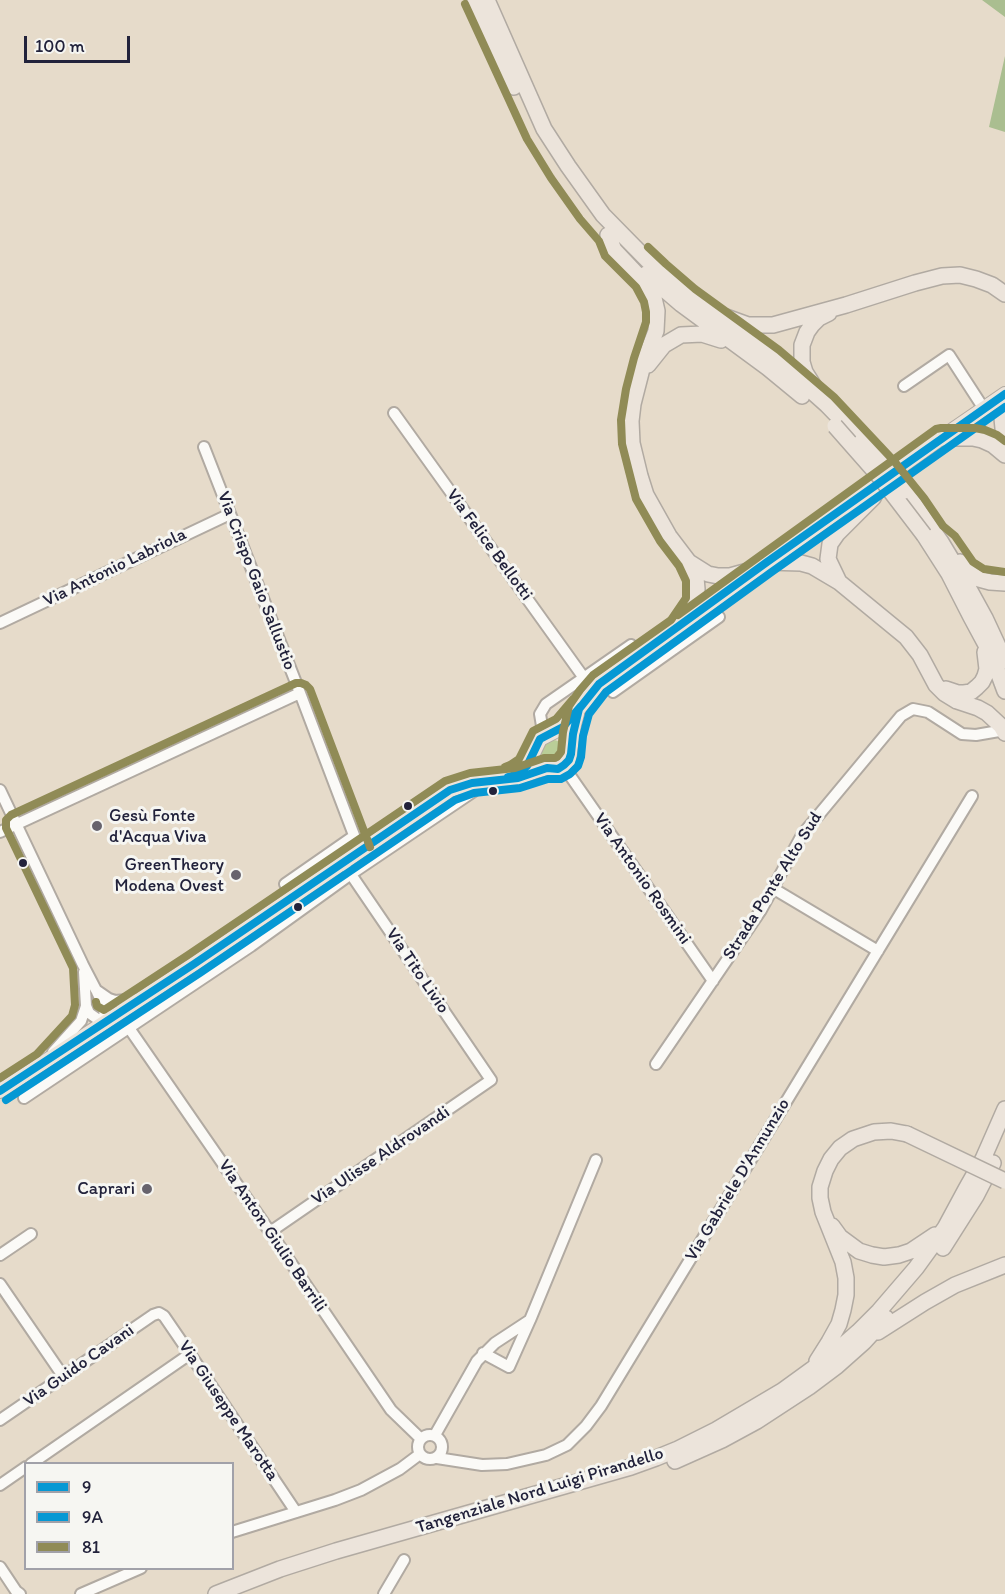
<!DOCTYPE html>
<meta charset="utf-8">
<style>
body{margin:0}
#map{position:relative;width:1005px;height:1594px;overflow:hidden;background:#e6dbca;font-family:Itim,sans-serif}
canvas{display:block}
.legend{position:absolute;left:24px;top:1462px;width:210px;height:108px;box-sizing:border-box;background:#f6f6f2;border:2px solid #a1a1a9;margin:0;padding:8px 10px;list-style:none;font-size:18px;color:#22223b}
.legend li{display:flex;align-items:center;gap:12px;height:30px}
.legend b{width:30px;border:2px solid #a1a1a9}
.scale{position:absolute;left:24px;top:36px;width:106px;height:27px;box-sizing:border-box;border:3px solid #22223b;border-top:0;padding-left:8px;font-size:18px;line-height:21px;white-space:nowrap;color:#22223b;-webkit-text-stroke:4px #f6f6f2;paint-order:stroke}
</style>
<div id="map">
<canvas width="1005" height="1594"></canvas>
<ul class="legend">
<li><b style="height:8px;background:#0598d4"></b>9</li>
<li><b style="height:8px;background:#0598d4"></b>9A</li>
<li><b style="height:8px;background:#908b56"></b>81</li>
</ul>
<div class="scale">100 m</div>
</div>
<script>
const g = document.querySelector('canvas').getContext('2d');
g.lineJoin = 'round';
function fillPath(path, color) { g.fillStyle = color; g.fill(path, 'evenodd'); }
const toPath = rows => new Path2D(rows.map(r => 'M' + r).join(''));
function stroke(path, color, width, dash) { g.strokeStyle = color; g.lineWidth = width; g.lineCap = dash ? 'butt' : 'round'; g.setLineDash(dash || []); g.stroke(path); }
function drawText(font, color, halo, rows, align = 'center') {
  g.font = font + ' Itim,sans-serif'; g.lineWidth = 6; g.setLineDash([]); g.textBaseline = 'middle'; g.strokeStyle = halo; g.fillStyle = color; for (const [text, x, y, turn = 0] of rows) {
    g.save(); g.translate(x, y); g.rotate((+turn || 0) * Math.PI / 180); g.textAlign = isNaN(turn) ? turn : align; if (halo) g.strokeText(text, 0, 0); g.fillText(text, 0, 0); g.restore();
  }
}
fillPath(toPath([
 '541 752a12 12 0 1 1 24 0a12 12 0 1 1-24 0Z'
]), '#bacd97');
fillPath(toPath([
 [982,0,1005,0,1005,17],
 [1005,56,1005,132,989,127]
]), '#aabe90');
const minor = toPath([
 [904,386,949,355,984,409],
 [394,413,584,678],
 [204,447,300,693,360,851],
 [0,623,230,514],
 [613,692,719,617],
 [541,738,543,732,540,714,546,704,631,645,638,656],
 [558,769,564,771,571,777,713,981],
 [0,790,83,965,96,990,109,999,115,1001,138,999],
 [0,832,300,693],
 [285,884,354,836],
 [774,889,878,951],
 [86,1006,89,1013,96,1018,105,1022,104,1006,97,992],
 [129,1028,270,1232,391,1410,421,1439],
 [53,1052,81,1021,86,1006,84,972],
 [656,1064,761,910,802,835,901,716,913,709,928,712,962,734,976,735,999,731],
 [24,1098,251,946,351,874,474,791],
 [270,1232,491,1080,348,870],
 [0,1255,31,1234],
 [0,1284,63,1376],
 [483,1353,509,1367,530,1320,596,1160],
 [0,1420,153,1315,159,1313,164,1316,190,1354,296,1512],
 '418 1447a12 12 0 1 1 24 0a12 12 0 1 1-24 0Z',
 [435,1435,477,1361,495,1343,530,1320],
 [437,1458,482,1465,507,1464,546,1455,567,1445,586,1426,601,1406,972,796],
 [31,1464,190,1354],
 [0,1485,26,1467],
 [232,1532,335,1500,361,1490,400,1469,420,1454],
 [0,1567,16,1591,20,1594],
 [81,1594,141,1568],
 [384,1594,404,1560]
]);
const major = toPath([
 [541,764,547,768,558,769,564,765,569,760,574,725,577,714],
 [500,780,515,775,527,766,540,739,563,727,572,717,599,684,767,562,941,438,1005,394],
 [0,1091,194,964,450,790,472,783,518,778,536,771,547,768]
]);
const highway = toPath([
 [475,0,514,87],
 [487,0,544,129,568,166,603,215,659,272,689,297,756,345,790,372,827,405,862,441],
 [608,235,614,250,648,286,654,298,657,311,656,331,644,361,633,404,631,421,632,443,640,476,646,495,669,536,688,561,696,578,697,589,696,602,679,627],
 [646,274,681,304,768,368,802,396],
 [726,317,748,325,773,325,846,305,915,283,942,276,960,275,976,279,992,285,1005,294],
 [648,365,664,345,681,335,702,334,721,340],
 [815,388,805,372,802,362,802,345,807,332,812,325,819,318,829,313],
 [1005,407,1002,418,1003,428,1005,435],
 [941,438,973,438,982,440,993,445,1005,455],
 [905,491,941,542,968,587,985,618,1005,661],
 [924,535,949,574,971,617,992,656,1005,691],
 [689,562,708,574,718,576,730,576,759,568],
 [767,562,801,563,812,566,839,582,906,637,920,655,936,685,944,693,957,701,978,708,987,713,1001,726,1005,733],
 [960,562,970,573,979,579,990,582,1005,583],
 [839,582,828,559,830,544,837,534,873,498,882,480],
 [946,689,958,693,964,693,971,692,977,687,982,682,985,676,987,669,985,652],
 [832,1226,840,1237,859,1251,872,1255,884,1257,899,1255,911,1251,935,1235],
 [943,1248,976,1196,993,1163],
 [878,1332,925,1302,955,1285,1005,1265],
 [817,1361,829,1342,839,1324,843,1310,846,1295,846,1278,843,1262,823,1212,820,1198,820,1187,825,1171,831,1159,840,1148,853,1139,874,1132,891,1131,907,1134],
 [675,1461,722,1440,757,1421,809,1387,837,1366,864,1342,886,1318],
 [216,1594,280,1569,336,1551,631,1467,656,1458,678,1449,716,1430,782,1391,833,1354,858,1332,879,1311,916,1268,945,1228,966,1189,983,1159,1005,1109]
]);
stroke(minor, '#b1aaa2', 14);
stroke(major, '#b1aaa2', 16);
stroke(highway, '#b1aaa2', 18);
stroke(minor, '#fbfaf7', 10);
stroke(major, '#ece4db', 14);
stroke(highway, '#ece4db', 15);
const highwayBridge = toPath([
 [835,426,879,476,924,535],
 [862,441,905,491],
 [907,1134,1005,1181]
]);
stroke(highwayBridge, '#b1aaa2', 18, []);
stroke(highwayBridge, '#ece4db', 15);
stroke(toPath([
 [508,777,515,775,527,766,540,739,563,727,581,706],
 [0,1091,194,964,450,790,472,783,518,778,547,768,558,769,564,765,569,760,571,754,573,734,579,709,599,684,767,562,1005,394]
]), '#0598d4', 8);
stroke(toPath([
 [6,1100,200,973,455,800,474,793,520,788,548,779,561,779,570,774,578,766,581,757,583,736,589,714,606,692,773,571,1005,407]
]), '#0598d4', 8);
stroke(toPath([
 [648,247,666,264,695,289,779,350,834,397,894,461,924,498,943,526,955,536,973,562,984,569,1005,572],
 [678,615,936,429,941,428,975,428,985,430,997,435,1005,441],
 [505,767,510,765,519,759,533,731,556,719,573,699],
 [96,1002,97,1006,104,1010,188,955,445,781,470,773,515,768,544,758,555,758,557,757,561,752,563,732,569,706,580,690,593,675,671,620,686,598,686,581,679,566,660,541,636,499,622,444,621,420,626,389,634,358,646,322,646,312,644,302,636,287,605,256,599,241,580,219,551,178,527,139,465,4],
 [0,1078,37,1054,72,1016,75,1005,73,968,6,828,6,820,11,815,296,683,301,683,306,685,310,689,370,847]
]), '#908b56', 8);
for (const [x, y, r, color] of [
 [493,791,5,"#22223b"],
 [408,806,5,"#22223b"],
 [97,826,6,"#67636d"],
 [23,863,5,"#22223b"],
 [236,875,6,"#67636d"],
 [298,907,5,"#22223b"],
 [147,1189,6,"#67636d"]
]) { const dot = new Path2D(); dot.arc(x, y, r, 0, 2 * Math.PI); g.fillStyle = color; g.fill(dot); stroke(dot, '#f6f6f2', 2); }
drawText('18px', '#22223b', '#f6f6f2', [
 ["Via Felice Bellotti",489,545,54],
 ["Via Antonio Labriola",115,568,-26],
 ["Via Crispo Gaio Sallustio",256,581,69],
 ["Via Antonio Rosmini",642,879,55],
 ["Strada Ponte Alto Sud",773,886,-58],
 ["Via Tito Livio",417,971,56],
 ["Via Ulisse Aldrovandi",381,1156,-34],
 ["Via Gabriele D'Annunzio",738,1180,-59],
 ["Via Anton Giulio Barrili",272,1236,56],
 ["Via Guido Cavani",79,1366,-35],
 ["Via Giuseppe Marotta",228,1411,56],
 ["Tangenziale Nord Luigi Pirandello",540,1491,-17]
]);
drawText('18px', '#22223b', '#f6f6f2', [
 ["Gesù Fonte",109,816,"left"],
 ["d'Acqua Viva",109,837,"left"],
 ["GreenTheory",224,865],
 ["Modena Ovest",224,886],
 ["Caprari",135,1189]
], 'right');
</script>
